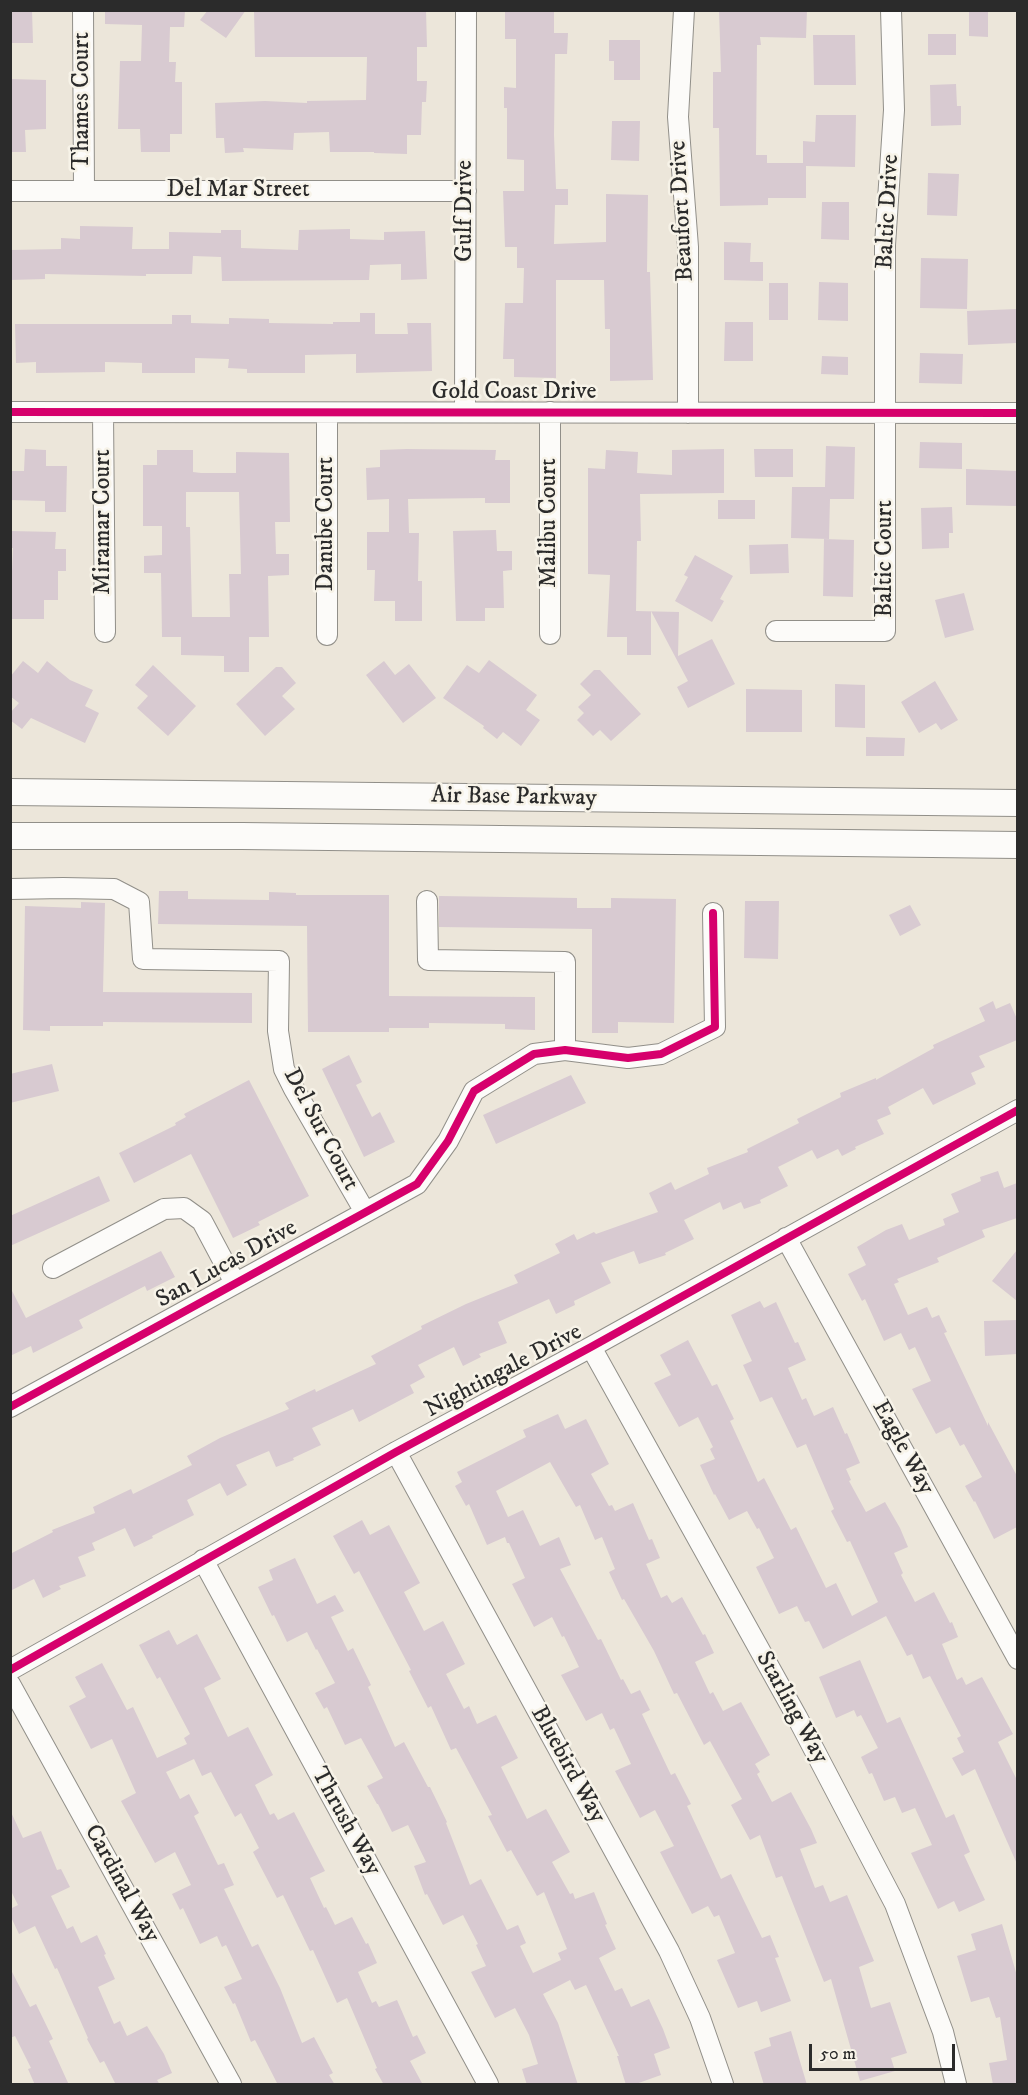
<!DOCTYPE html>
<style>
body{margin:0}
#map{position:relative;width:1028px;height:2095px;overflow:hidden;background:#ece6da;font-family:"IM FELL DW Pica",serif}
canvas{display:block}
.frame{position:absolute;inset:0;border:12px solid #2b2b2b;pointer-events:none}
.scale{position:absolute;left:809px;top:2044px;width:146px;height:27px;box-sizing:border-box;border:3px solid #2b2b2b;border-top:0;padding-left:8px;font-size:18px;line-height:21px;white-space:nowrap;color:#2b2b2b;-webkit-text-stroke:4px #f7f3e8;paint-order:stroke}
</style>
<div id="map">
<canvas width="1028" height="2095"></canvas>
<div class="frame"></div>
<div class="scale">50 m</div>
</div>
<script>
const g = document.querySelector('canvas').getContext('2d');
g.lineJoin = 'round';
function fillPath(path, color) { g.fillStyle = color; g.fill(path, 'evenodd'); }
const toPath = rows => new Path2D(rows.map(r => 'M' + r).join(''));
function stroke(path, color, width, dash) { g.strokeStyle = color; g.lineWidth = width; g.lineCap = dash ? 'butt' : 'round'; g.setLineDash(dash || []); g.stroke(path); }
function drawText(font, color, halo, rows, align = 'center') {
  g.font = font + ' "IM FELL DW Pica",serif'; g.lineWidth = 5; g.setLineDash([]); g.textBaseline = 'middle'; g.strokeStyle = halo; g.fillStyle = color; for (const [text, x, y, turn = 0] of rows) {
    g.save(); g.translate(x, y); g.rotate((+turn || 0) * Math.PI / 180); g.textAlign = isNaN(turn) ? turn : align; if (halo) g.strokeText(text, 0, 0); g.fillText(text, 0, 0); g.restore();
  }
}
fillPath(toPath([
 [10,10,32,10,33,43,10,43],
 [105,10,185,10,184,27,170,27,169,62,176,62,175,82,182,82,182,134,170,134,170,152,141,152,140,129,118,129,120,61,141,61,142,25,105,24],
 [208,10,246,10,226,38,200,20],
 [254,10,426,10,427,47,417,47,417,81,427,81,426,102,422,102,421,135,407,135,407,154,374,153,374,152,330,152,329,132,294,133,293,150,243,148,244,152,225,153,224,138,216,138,215,103,265,101,307,103,307,101,366,100,367,57,255,57],
 [719,10,807,10,806,38,760,37,761,45,757,45,756,155,767,155,767,163,803,163,803,141,815,142,816,115,856,115,855,167,806,166,806,198,768,198,768,205,720,206,719,128,713,128,713,72,721,72],
 [969,10,988,10,988,37,969,36],
 [505,11,554,12,554,33,568,33,567,54,555,54,554,135,556,189,568,189,568,205,555,205,554,244,606,242,606,194,648,195,647,272,650,272,653,380,610,381,610,329,605,329,604,280,556,280,556,378,514,377,514,359,503,359,505,303,523,303,524,268,517,268,517,247,505,247,503,191,524,191,524,160,507,159,507,108,504,108,504,87,516,88,516,39,505,39],
 [928,34,956,34,956,55,928,55],
 [813,35,855,35,856,85,814,85],
 [609,40,640,40,640,80,614,80,614,61,609,61],
 [10,79,46,80,46,129,25,130,26,152,10,152],
 [956,84,957,106,961,106,961,125,931,126,930,85],
 [612,121,640,121,639,161,611,160],
 [928,173,959,174,957,216,927,215],
 [822,202,849,202,849,240,821,239],
 [80,226,133,227,132,249,169,249,169,232,221,233,221,230,241,230,241,248,298,250,299,230,350,229,350,239,384,240,384,232,425,231,427,279,401,280,401,264,370,265,369,280,222,281,221,257,193,256,192,274,146,274,146,276,45,274,45,279,10,280,10,250,61,249,61,238,80,239],
 [724,242,751,243,750,262,763,262,763,281,724,280],
 [921,258,968,259,967,309,920,308],
 [819,282,848,283,848,321,818,320],
 [769,283,788,283,788,320,769,320],
 [1017,309,1017,343,968,345,967,311],
 [360,313,375,313,375,334,408,334,407,323,431,323,432,371,356,373,356,354,305,355,305,373,247,373,247,369,228,368,229,359,195,358,195,373,142,373,142,363,105,362,105,372,36,373,36,362,16,363,15,324,172,324,172,315,191,315,191,323,229,324,229,318,269,319,269,323,333,324,333,322,360,322],
 [725,322,753,322,753,361,724,361],
 [920,353,963,354,962,384,919,383],
 [822,356,848,357,848,375,821,374],
 [920,442,962,443,962,469,919,468],
 [826,446,855,447,854,499,830,499,829,539,791,538,792,487,825,487],
 [25,449,46,450,46,466,67,466,66,512,45,512,45,501,10,500,10,471,24,471],
 [407,449,496,450,495,460,510,460,510,503,485,503,485,498,408,499,409,533,419,533,418,581,422,581,422,621,395,621,395,601,374,601,375,570,367,570,367,532,389,532,389,499,367,500,366,468,380,467,380,450],
 [724,449,724,493,640,494,641,541,637,541,636,611,679,612,678,656,712,639,735,684,688,708,677,687,688,681,651,611,651,655,627,655,627,637,607,637,610,575,588,574,588,468,605,469,606,450,638,452,637,473,672,475,672,450],
 [754,449,793,449,793,477,755,477],
 [157,450,193,450,193,472,201,473,236,473,236,452,289,453,290,522,275,522,276,554,289,554,289,575,268,576,269,637,249,637,249,672,224,672,224,656,181,655,181,637,162,637,161,573,144,573,144,556,162,555,162,526,143,526,143,465,157,465],
 [186,492,239,492,241,574,229,574,230,617,192,617,190,527,186,527],
 [966,469,1017,471,1017,506,966,505],
 [718,500,755,500,755,519,718,519],
 [952,507,953,533,949,533,949,548,922,549,921,508],
 [496,530,497,551,512,551,512,570,503,571,504,608,485,608,485,621,456,621,453,531],
 [10,531,56,532,55,549,66,549,66,571,58,571,58,600,44,600,44,619,10,619,13,548,10,548],
 [824,539,854,540,853,597,823,596],
 [788,544,789,573,750,574,749,545],
 [695,555,733,576,720,599,724,601,712,622,675,601,688,577,684,575],
 [964,593,974,630,945,638,935,600],
 [489,660,537,695,526,710,540,720,521,746,503,732,497,739,483,728,484,726,443,698,467,665,479,673],
 [23,661,38,673,47,661,70,680,93,690,85,706,99,713,85,743,31,718,22,729,10,720,10,713,19,703,10,696,10,677],
 [384,661,395,675,409,664,436,698,403,723,366,675],
 [153,665,196,706,168,736,137,708,148,696,135,685],
 [276,667,282,667,296,683,282,696,295,709,265,736,236,704],
 [594,670,600,670,641,714,611,741,600,730,593,736,577,720,584,713,578,707,591,695,580,684],
 [935,681,958,720,941,730,936,723,919,733,901,702],
 [835,684,865,685,865,728,835,727],
 [746,689,802,690,802,732,746,732],
 [866,737,905,738,904,756,866,756],
 [159,891,188,891,188,899,269,900,269,892,296,893,296,895,389,895,389,996,535,997,535,1030,505,1029,505,1024,429,1023,429,1028,389,1028,389,1032,308,1032,307,926,158,924],
 [439,896,577,898,577,908,611,908,611,898,676,899,674,1023,618,1022,618,1033,592,1033,592,929,439,927],
 [745,901,779,901,778,959,744,958],
 [81,902,105,903,103,992,252,993,252,1023,103,1022,103,1026,50,1026,50,1031,23,1030,25,906,81,908],
 [910,905,921,925,900,936,889,915],
 [993,1001,996,1009,1010,1003,1017,1019,1017,1040,979,1056,985,1067,971,1073,976,1084,933,1105,923,1088,888,1107,891,1114,877,1120,884,1134,855,1147,856,1149,842,1156,838,1149,817,1159,812,1150,778,1167,788,1186,760,1200,761,1203,744,1209,741,1202,723,1210,720,1202,684,1220,694,1239,665,1253,666,1255,639,1264,634,1251,601,1263,611,1283,574,1301,575,1305,556,1314,549,1299,498,1322,507,1343,479,1354,481,1357,463,1366,454,1347,418,1365,425,1377,410,1385,414,1393,359,1422,353,1409,312,1428,321,1445,293,1458,294,1460,276,1467,269,1451,236,1465,247,1485,227,1496,220,1483,187,1500,194,1515,152,1536,153,1538,134,1547,125,1528,92,1543,95,1550,78,1557,86,1576,59,1586,61,1589,43,1598,34,1579,10,1591,10,1554,53,1532,52,1530,95,1513,93,1507,131,1489,133,1494,192,1465,187,1456,220,1438,289,1409,285,1403,315,1389,316,1392,376,1364,371,1356,422,1329,421,1326,466,1304,518,1283,514,1275,560,1253,555,1244,574,1234,577,1240,594,1232,596,1234,658,1212,649,1193,671,1182,675,1190,709,1174,707,1168,748,1152,747,1149,799,1123,797,1119,841,1097,840,1093,876,1078,876,1080,934,1048,933,1045,985,1021,979,1008],
 [349,1055,362,1082,356,1085,372,1117,380,1112,395,1142,364,1157,322,1069],
 [52,1064,59,1091,10,1103,10,1074],
 [571,1075,586,1103,496,1144,483,1115],
 [249,1080,309,1196,258,1222,260,1225,233,1238,191,1154,134,1183,119,1153,176,1125,175,1123,186,1117,184,1114],
 [998,1171,1004,1188,1017,1183,1017,1218,982,1230,985,1237,937,1258,939,1262,897,1279,899,1282,894,1284,908,1315,927,1307,932,1318,939,1315,947,1332,944,1333,988,1426,988,1422,1017,1476,1017,1527,994,1539,975,1501,974,1502,965,1486,982,1477,964,1444,960,1446,950,1427,936,1434,912,1389,931,1381,915,1347,909,1350,901,1333,884,1341,865,1299,862,1301,848,1274,866,1265,857,1247,886,1230,902,1224,909,1240,945,1225,943,1219,959,1212,951,1194,981,1181,980,1177],
 [99,1176,110,1201,10,1246,10,1216],
 [1017,1250,1017,1301,992,1281],
 [161,1251,175,1277,147,1291,145,1286,79,1320,83,1328,33,1353,31,1346,10,1356,10,1287,26,1318],
 [760,1301,764,1308,776,1302,795,1343,798,1342,806,1360,788,1368,802,1400,806,1398,814,1416,833,1407,845,1434,847,1433,860,1463,846,1469,851,1480,849,1481,866,1512,885,1502,900,1528,908,1547,894,1553,903,1573,901,1575,915,1602,934,1592,950,1623,952,1622,958,1637,942,1644,957,1680,962,1677,966,1685,982,1677,1013,1734,998,1742,1017,1780,1017,1864,975,1769,962,1776,952,1758,964,1752,957,1738,961,1736,930,1676,923,1679,912,1654,907,1656,886,1616,823,1649,809,1621,805,1622,797,1606,779,1614,756,1567,774,1558,759,1528,757,1529,747,1511,729,1520,715,1494,714,1495,700,1465,715,1459,710,1449,713,1447,698,1417,679,1427,654,1383,671,1375,660,1355,688,1340,712,1386,717,1384,734,1419,730,1421,758,1482,764,1478,791,1530,796,1527,826,1588,836,1583,852,1616,878,1602,850,1541,847,1542,831,1511,834,1509,806,1444,797,1448,772,1397,760,1402,743,1365,752,1361,731,1315],
 [1017,1320,1017,1354,985,1356,984,1321],
 [558,1414,565,1429,586,1419,609,1464,591,1474,609,1506,612,1505,615,1511,633,1503,649,1540,652,1539,660,1558,646,1564,661,1598,667,1595,672,1603,682,1597,703,1635,705,1634,714,1653,695,1662,710,1694,713,1692,723,1711,741,1702,770,1755,755,1764,760,1772,757,1774,772,1802,791,1792,811,1829,817,1843,800,1849,815,1888,823,1885,830,1902,847,1895,874,1961,859,1967,871,2008,890,2002,907,2053,891,2058,895,2071,860,2081,831,1979,824,1982,782,1876,776,1878,760,1835,750,1840,731,1805,742,1799,710,1741,704,1745,677,1693,674,1694,654,1651,624,1599,622,1600,609,1572,615,1569,602,1537,595,1540,580,1505,576,1507,550,1462,496,1491,508,1517,523,1510,540,1546,559,1537,571,1565,560,1569,598,1640,601,1639,621,1680,623,1679,631,1694,640,1690,650,1710,642,1714,671,1775,675,1773,691,1804,687,1806,721,1879,731,1874,762,1938,770,1935,779,1957,775,1958,791,2001,761,2012,757,2001,738,2008,717,1960,735,1953,719,1915,714,1917,708,1906,692,1914,660,1852,674,1846,655,1810,640,1818,615,1771,631,1764,614,1728,610,1730,602,1713,586,1721,561,1675,579,1667,564,1636,562,1637,552,1617,534,1627,512,1584,525,1578,509,1543,507,1543,505,1537,487,1545,469,1504,466,1506,455,1486,462,1482,457,1472,526,1437,523,1430],
 [362,1520,370,1535,389,1525,420,1583,404,1592,424,1631,443,1621,465,1664,446,1674,464,1709,469,1706,477,1724,496,1715,518,1758,501,1767,527,1819,546,1809,570,1852,552,1862,570,1894,573,1893,575,1899,594,1892,607,1924,605,1925,616,1949,599,1958,615,1991,622,1988,631,2007,649,1999,663,2029,670,2048,654,2054,661,2075,633,2085,626,2085,617,2056,619,2056,586,1985,575,1990,570,1980,543,1994,558,2023,578,2085,527,2085,522,2069,538,2064,529,2035,515,2008,495,2018,471,1972,486,1966,476,1945,478,1944,463,1915,443,1925,427,1894,425,1895,414,1866,426,1862,408,1825,392,1832,378,1804,377,1804,367,1786,383,1778,361,1738,345,1745,327,1707,324,1709,315,1693,335,1683,317,1649,316,1650,307,1632,287,1642,274,1615,272,1616,258,1587,273,1580,269,1570,295,1558,317,1604,335,1595,344,1611,331,1617,348,1651,353,1648,371,1685,368,1687,395,1747,404,1742,428,1787,430,1787,447,1822,446,1823,470,1885,481,1879,507,1930,518,1925,526,1943,520,1946,533,1973,561,1960,558,1953,567,1949,544,1892,537,1896,511,1850,507,1852,488,1816,492,1815,456,1748,451,1750,431,1706,428,1708,409,1671,411,1670,359,1571,354,1574,333,1536],
 [169,1630,177,1645,197,1634,221,1679,204,1688,228,1737,248,1727,273,1775,255,1785,270,1815,274,1813,278,1820,294,1812,325,1871,310,1878,324,1908,326,1907,335,1925,352,1917,366,1944,368,1943,377,1963,358,1972,372,2003,376,2001,379,2007,397,2000,413,2037,417,2035,426,2053,410,2061,423,2085,384,2085,375,2069,377,2068,347,1998,337,2003,313,1950,310,1951,283,1895,277,1898,253,1852,259,1848,241,1813,235,1817,211,1772,202,1776,194,1759,166,1772,180,1799,189,1794,199,1813,194,1816,218,1865,224,1863,234,1885,224,1889,252,1947,258,1944,280,1988,302,2043,314,2037,333,2073,329,2075,335,2085,278,2085,255,2040,251,2042,235,2003,233,2004,224,1987,242,1979,226,1945,222,1947,217,1936,200,1944,183,1908,180,1910,172,1894,191,1885,175,1852,155,1863,121,1801,136,1793,112,1739,91,1749,69,1706,86,1697,75,1677,102,1663,127,1710,133,1707,157,1758,187,1744,184,1738,190,1734,160,1677,157,1679,139,1645],
 [860,1660,887,1723,900,1717,946,1818,954,1814,970,1852,964,1855,985,1900,959,1912,954,1901,938,1909,911,1853,932,1845,915,1808,902,1813,895,1797,884,1801,872,1773,869,1774,861,1757,878,1748,861,1715,857,1717,854,1710,836,1718,819,1677],
 [10,1810,23,1838,41,1831,57,1870,61,1869,70,1887,51,1896,67,1929,73,1926,81,1943,97,1935,106,1954,104,1955,115,1979,98,1987,114,2024,120,2021,127,2036,147,2026,164,2054,172,2073,157,2080,160,2085,116,2085,104,2061,100,2063,87,2039,88,2038,57,1968,55,1969,35,1926,19,1934,10,1915,10,1909,18,1905,10,1889],
 [1002,1924,1017,1976,1017,2085,993,2085,989,2063,1007,2060,1000,2017,996,2018,989,1997,971,2002,957,1956,976,1950,971,1934],
 [10,1968,30,2007,36,2004,53,2039,49,2041,69,2085,35,2085,28,2069,31,2068,15,2036,10,2038],
 [791,2031,807,2085,764,2085,754,2052,771,2046,769,2038]
]), '#d8cad1');
const minor = toPath([
 [83,10,84,191],
 [684,10,678,117,688,247,688,413],
 [10,191,466,191],
 [10,412,1018,413],
 [465,412,466,10],
 [550,412,550,634],
 [103,413,105,632],
 [327,413,327,635],
 [776,631,885,631,885,245,894,110,891,10],
 [10,889,63,888,114,889,139,902,143,959,279,961,278,1031,284,1069,294,1089,365,1212],
 [427,901,428,960,565,962,565,1050],
 [786,1238,1018,1659],
 [53,1268,164,1209,184,1208,202,1221,235,1283],
 [591,1347,797,1717,895,1904,943,2032,956,2084],
 [10,1407,417,1184,448,1141,474,1091,534,1054,565,1050,628,1058,661,1054,715,1027,713,913],
 [396,1452,669,1951,700,2018,723,2084],
 [203,1560,488,2084],
 [10,1670,396,1452,591,1347,1018,1110],
 [10,1684,231,2084]
]);
const major = toPath([
 [10,792,1018,803],
 [10,836,242,836,1018,845]
]);
stroke(minor, '#918f89', 22);
stroke(major, '#918f89', 28);
stroke(minor, '#fcfbf9', 20);
stroke(major, '#fcfbf9', 26);
stroke(toPath([
 [10,412,1018,413],
 [10,1407,417,1184,448,1141,474,1091,534,1054,565,1050,628,1058,661,1054,715,1027,713,913],
 [10,1670,396,1452,591,1347,1018,1110]
]), '#d6006c', 8);
drawText('24px', '#2b2b2b', '#f7f3e8', [
 ["Thames Court",83,101,-90],
 ["Del Mar Street",238,191],
 ["Gulf Drive",466,211,-90],
 ["Beaufort Drive",683,211,-93],
 ["Baltic Drive",889,212,-87],
 ["Gold Coast Drive",514,393],
 ["Miramar Court",104,522,-90],
 ["Malibu Court",550,523,-90],
 ["Danube Court",327,524,-90],
 ["Baltic Court",886,559,-90],
 ["Air Base Parkway",514,798,1],
 ["Del Sur Court",320,1130,62],
 ["San Lucas Drive",227,1265,-29],
 ["Nightingale Drive",504,1372,-28],
 ["Eagle Way",902,1448,61],
 ["Starling Way",791,1708,61],
 ["Bluebird Way",567,1765,61],
 ["Thrush Way",345,1822,61],
 ["Cardinal Way",121,1884,61]
]);
</script>
